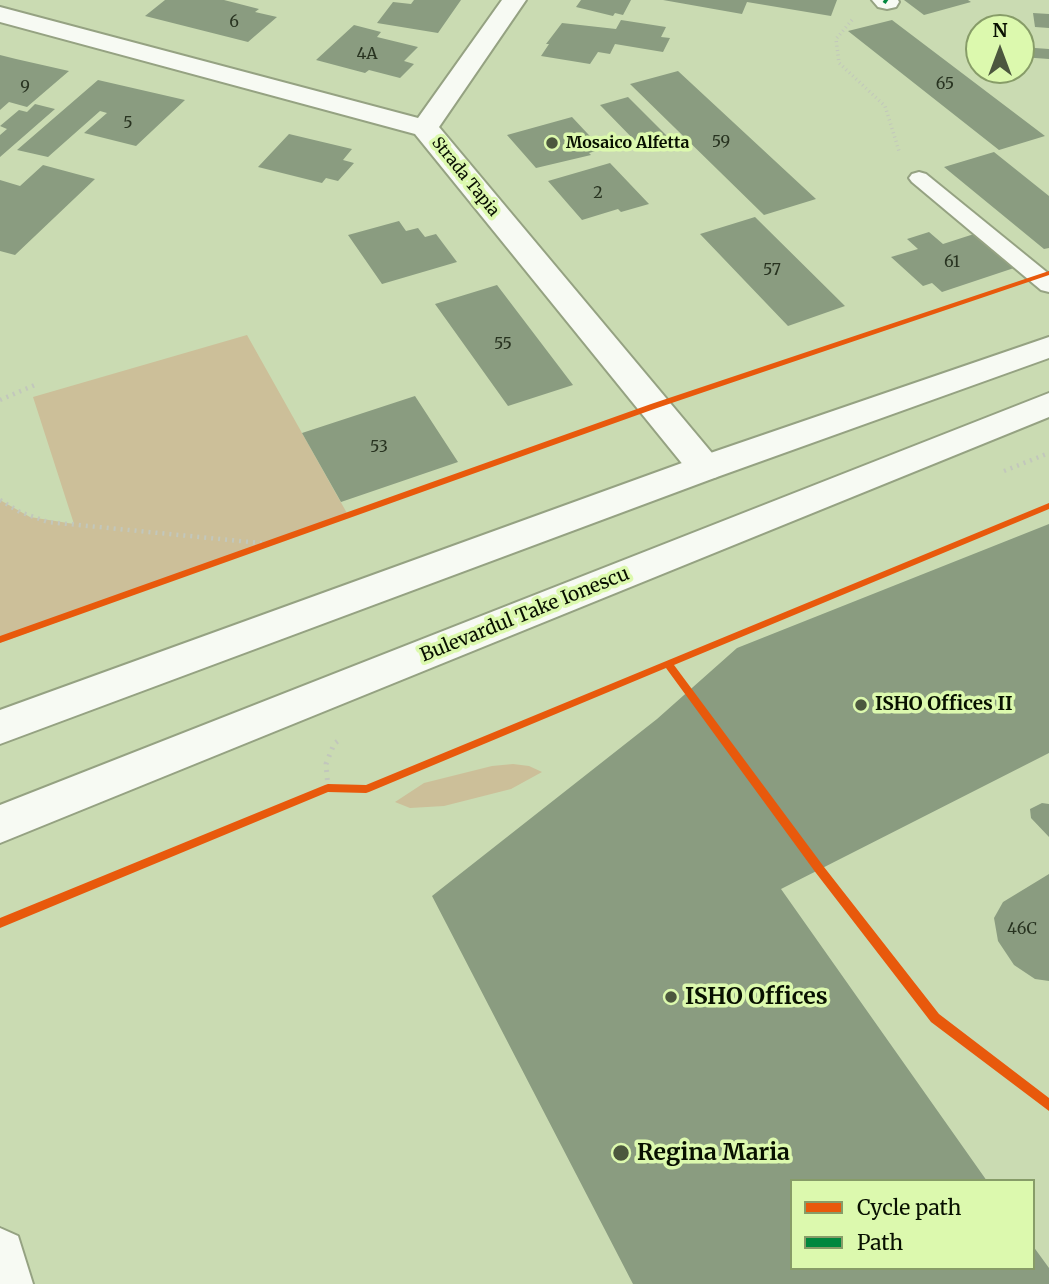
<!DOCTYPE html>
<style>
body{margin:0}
#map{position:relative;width:1049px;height:1284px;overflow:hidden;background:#cadbb2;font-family:Merriweather,serif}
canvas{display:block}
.legend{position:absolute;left:790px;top:1179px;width:245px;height:91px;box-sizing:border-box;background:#dcf9ae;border:2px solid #879c68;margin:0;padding:9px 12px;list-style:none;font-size:21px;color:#081000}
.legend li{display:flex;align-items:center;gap:14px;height:35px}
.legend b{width:35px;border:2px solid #879c68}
.north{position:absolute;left:965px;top:14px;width:70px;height:70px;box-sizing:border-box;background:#dcf9ae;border:2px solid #879c68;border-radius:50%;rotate:0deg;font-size:19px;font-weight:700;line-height:28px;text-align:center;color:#081000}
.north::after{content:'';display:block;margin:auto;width:24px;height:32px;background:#4c573e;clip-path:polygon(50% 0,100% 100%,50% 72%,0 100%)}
</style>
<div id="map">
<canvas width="1049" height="1284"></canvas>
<ul class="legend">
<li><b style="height:9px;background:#e8590c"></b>Cycle path</li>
<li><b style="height:9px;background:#00873e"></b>Path</li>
</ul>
<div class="north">N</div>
</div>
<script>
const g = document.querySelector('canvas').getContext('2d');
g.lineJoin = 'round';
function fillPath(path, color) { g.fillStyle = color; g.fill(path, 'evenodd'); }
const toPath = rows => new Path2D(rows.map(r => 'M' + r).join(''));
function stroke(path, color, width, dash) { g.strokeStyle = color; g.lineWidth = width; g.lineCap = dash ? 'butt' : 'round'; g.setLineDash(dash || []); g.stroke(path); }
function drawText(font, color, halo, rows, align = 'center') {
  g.font = font + ' Merriweather,serif'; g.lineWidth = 7; g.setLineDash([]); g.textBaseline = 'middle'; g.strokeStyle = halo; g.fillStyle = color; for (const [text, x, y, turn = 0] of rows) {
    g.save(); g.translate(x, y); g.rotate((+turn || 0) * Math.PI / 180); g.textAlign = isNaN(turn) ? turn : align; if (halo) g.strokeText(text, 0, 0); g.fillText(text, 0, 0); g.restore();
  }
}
fillPath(toPath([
 [247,335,348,515,0,643,0,500,30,517,74,524,33,397],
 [513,764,529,766,542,772,511,789,444,806,410,808,395,802,424,783,492,766]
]), '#ccbf99');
fillPath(toPath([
 [165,0,224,0,259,9,255,12,277,17,248,42,145,16],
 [414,0,461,0,438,33,377,23,393,2,411,4],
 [581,0,631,0,623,15,615,13,613,16,576,7],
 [663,0,837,0,831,16,747,2,742,14],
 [904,0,968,0,971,2,924,15],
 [1033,13,1049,14,1049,28,1035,27],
 [621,20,666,27,661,37,670,38,663,52,615,44,610,54,598,52,590,64,541,56,549,44,546,44,562,23,616,29],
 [892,20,1045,136,999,150,848,31],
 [354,25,381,32,377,37,418,47,404,61,414,64,400,78,369,70,365,73,316,60],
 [1021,47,1049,49,1049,59,1021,57],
 [0,55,16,59,69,71,27,107,9,102,0,110],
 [678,71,816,199,764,215,630,84],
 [98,80,185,100,136,146,84,133,107,113,100,111,48,157,17,150],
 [628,97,671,140,642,148,600,105],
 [35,104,55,109,0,157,0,135,7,129,0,126,19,110,27,112],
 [572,117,602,149,589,153,591,155,536,168,507,135],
 [289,134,352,149,343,160,354,163,338,181,326,178,322,183,258,167],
 [994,152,1049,196,1049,248,1044,249,944,167],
 [610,163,649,204,621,212,618,209,582,220,548,181],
 [43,165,95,179,15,255,0,251,0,180,20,186],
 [755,217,845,306,788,326,700,234],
 [399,221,406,231,418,228,425,237,436,234,457,262,382,284,348,235],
 [929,232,943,244,974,234,1014,268,942,292,932,283,923,286,891,257,918,249,907,239],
 [497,285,573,385,508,406,435,304],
 [415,396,458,462,341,502,302,433],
 [1049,524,1049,753,781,889,987,1181,792,1181,792,1268,1033,1268,1033,1246,1049,1268,1049,1284,633,1284,432,896,657,719,737,648],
 [1042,803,1049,804,1049,837,1031,818,1030,809],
 [1049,874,1049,981,1035,979,1014,965,998,941,994,918,1003,902]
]), '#8a9c80');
const lane = toPath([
 [919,172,926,174,1049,274,1049,292,1041,290,912,182,909,178,912,174,919,172]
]);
const street = toPath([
 [502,0,526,0,439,127,717,459,722,468,717,477,705,480,693,477,415,134,0,22,0,7,418,118,502,0],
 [872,0,898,0,899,2,896,7,887,9,878,7,872,0]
]);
const secondary = toPath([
 [0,1228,18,1236,33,1284,0,1284,0,1228]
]);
const primary = toPath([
 [1049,337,1049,358,717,477,0,744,0,710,693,459,1049,337],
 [1049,393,1049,417,0,843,0,805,1049,393]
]);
stroke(lane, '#95a282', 4);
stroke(street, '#95a282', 4);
stroke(secondary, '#95a282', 4);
stroke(primary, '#95a282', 4);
stroke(toPath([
 [852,20,836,39,839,63,885,106,899,151]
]), '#c2c7bc', 3.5, [1, 3.5]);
stroke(toPath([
 [0,400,37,384],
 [1004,471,1049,453],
 [0,500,20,512,48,522,270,544]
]), '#c2c7bc', 4.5, [2, 5]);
stroke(toPath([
 [328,788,326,764,334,744,339,740]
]), '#c2c7bc', 5, [2, 6]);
fillPath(lane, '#f7faf3');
fillPath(street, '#f7faf3');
fillPath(secondary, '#f7faf3');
fillPath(primary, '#f7faf3');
stroke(toPath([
 [884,0,887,2]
]), '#00873e', 5, [10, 5]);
fillPath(toPath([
 [1049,271,1049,275,657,408,0,643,0,636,651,404,1049,271],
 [1049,503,1049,509,674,665,824,867,939,1014,1049,1098,1049,1111,931,1022,816,873,666,668,369,792,366,793,328,792,0,928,0,918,325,785,328,784,366,785,1049,503]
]), '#e8590c');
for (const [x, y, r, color] of [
 [552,143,7,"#4c573e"],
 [861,705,7,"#4c573e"],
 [671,997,7,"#4c573e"],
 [621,1153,9,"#4c573e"]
]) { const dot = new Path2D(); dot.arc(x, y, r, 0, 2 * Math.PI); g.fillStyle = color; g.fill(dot); stroke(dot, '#dcf9ae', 2.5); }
drawText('16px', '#283320', null, [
 ["6",234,22],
 ["4A",367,54],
 ["65",945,84],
 ["9",25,87],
 ["5",128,123],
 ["59",721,142],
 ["2",598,193],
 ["61",952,262],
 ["57",772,270],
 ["55",503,344],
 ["53",379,447],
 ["46C",1022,929]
]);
drawText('bold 16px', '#081000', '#dcf9ae', [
 ["Mosaico Alfetta",566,143]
], 'left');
drawText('16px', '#081000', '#dcf9ae', [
 ["Strada Tapia",465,177,51]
]);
drawText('19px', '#081000', '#dcf9ae', [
 ["Bulevardul Take Ionescu",525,615,-22]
]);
drawText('bold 19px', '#081000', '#dcf9ae', [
 ["ISHO Offices II",875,705]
], 'left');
drawText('bold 23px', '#081000', '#dcf9ae', [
 ["ISHO Offices",685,997],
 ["Regina Maria",637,1153]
], 'left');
</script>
